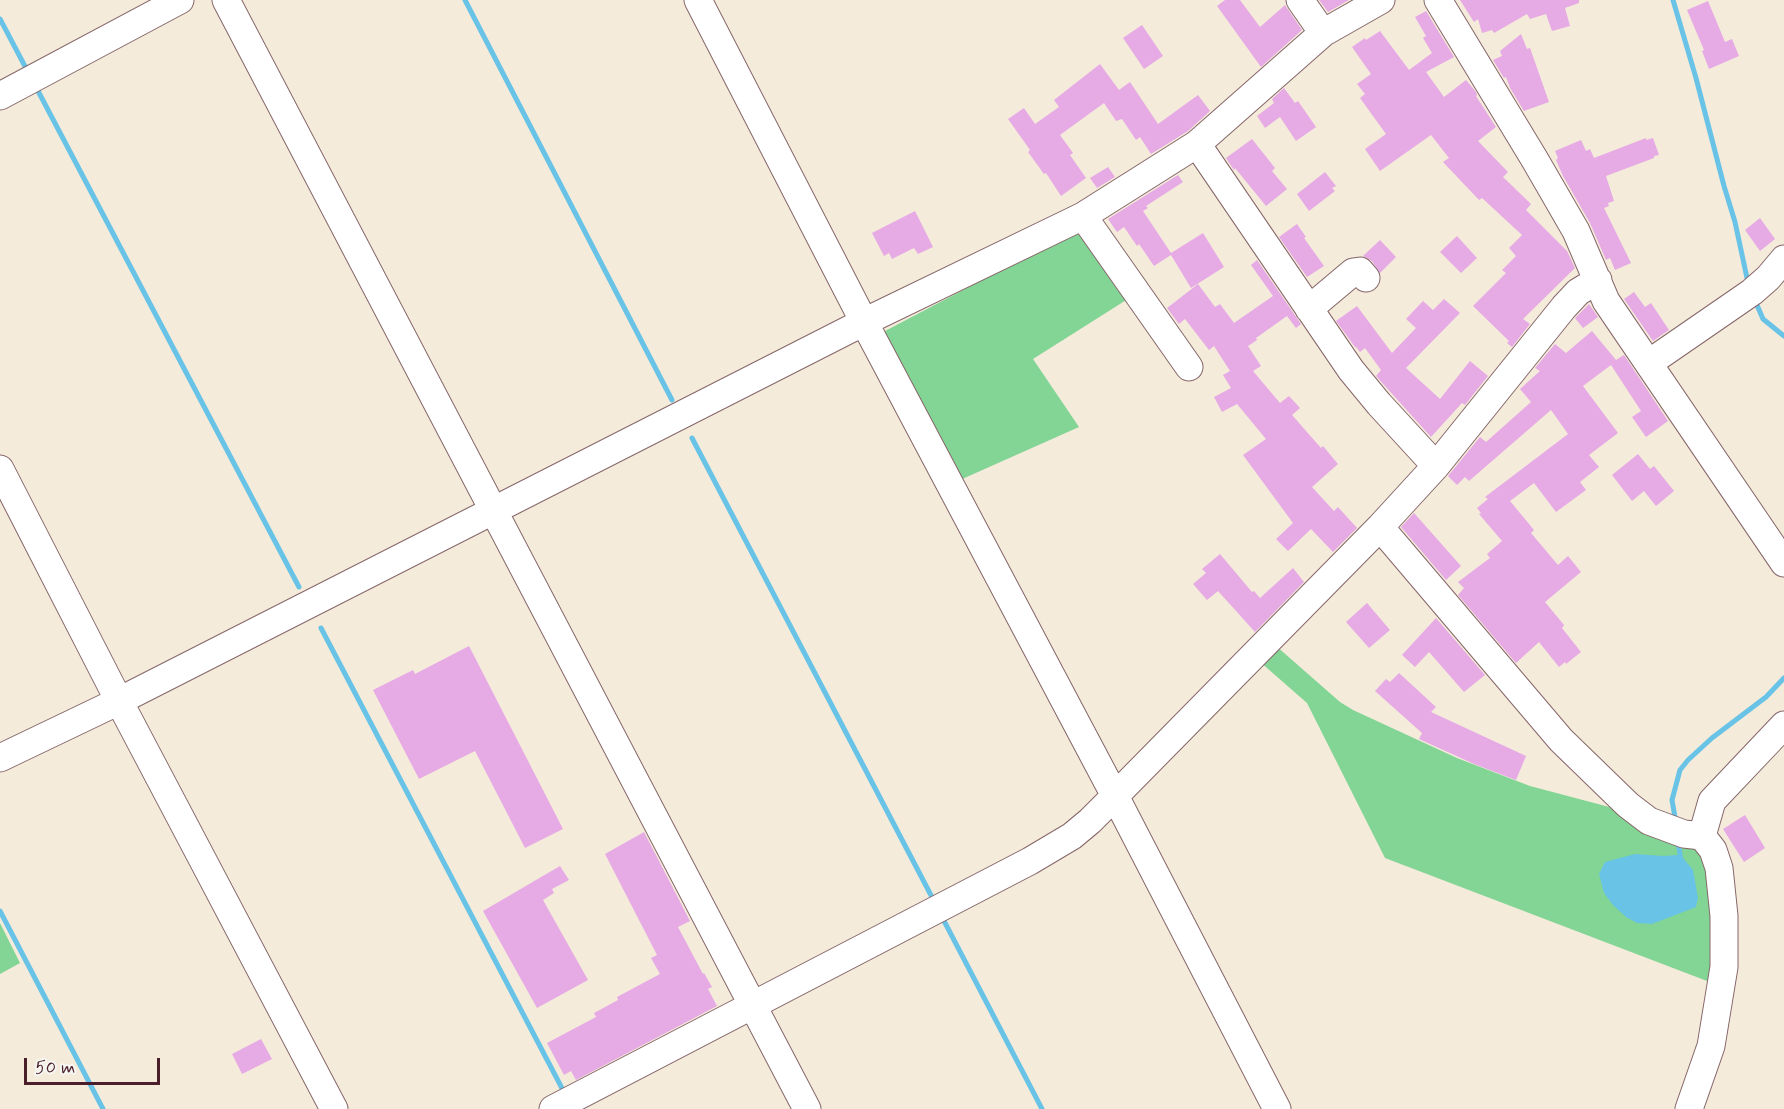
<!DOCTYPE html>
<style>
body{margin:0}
#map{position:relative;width:1784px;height:1109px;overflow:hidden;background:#f4ebdb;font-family:Mynerve,sans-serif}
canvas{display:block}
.scale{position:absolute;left:24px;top:1058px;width:136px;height:27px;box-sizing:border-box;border:3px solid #4a1f2b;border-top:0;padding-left:8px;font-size:18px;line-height:21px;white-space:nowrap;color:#4a1f2b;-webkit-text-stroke:4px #f6f6f2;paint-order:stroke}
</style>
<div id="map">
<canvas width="1784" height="1109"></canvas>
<div class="scale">50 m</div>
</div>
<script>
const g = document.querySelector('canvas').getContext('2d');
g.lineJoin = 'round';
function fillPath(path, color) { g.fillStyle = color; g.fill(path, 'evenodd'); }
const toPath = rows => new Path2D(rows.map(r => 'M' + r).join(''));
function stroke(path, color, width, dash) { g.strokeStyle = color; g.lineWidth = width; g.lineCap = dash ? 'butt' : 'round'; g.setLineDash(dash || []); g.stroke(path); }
fillPath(toPath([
 [1080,231,1131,297,1033,359,1079,427,960,480,885,337,885,331,1049,245],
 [1275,645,1340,702,1353,710,1457,758,1530,786,1613,808,1693,847,1700,856,1706,868,1711,895,1713,966,1707,981,1385,858,1307,703,1259,661],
 [0,923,20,963,0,974]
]), '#83d596');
fillPath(toPath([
 [1635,854,1664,856,1677,855,1683,858,1693,870,1698,898,1696,907,1652,924,1637,923,1626,917,1613,905,1604,893,1599,874,1605,862]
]), '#68c3e6');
stroke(toPath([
 [465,0,672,400],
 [1673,0,1696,78,1724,186,1735,222,1747,278],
 [0,19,28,72],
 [37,89,299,587],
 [1757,305,1763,319,1784,336],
 [692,438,934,901],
 [321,628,565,1094],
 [1676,823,1672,800,1680,770,1688,760,1712,738,1766,697,1784,678],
 [1678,841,1681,861],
 [0,911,103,1109],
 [942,917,1042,1109]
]), '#68c3e6', 5);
fillPath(toPath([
 [1225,0,1240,0,1260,27,1285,5,1302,30,1261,67,1217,6],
 [1319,0,1349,0,1328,12],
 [1460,0,1579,0,1579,3,1565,8,1570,26,1552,31,1546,14,1530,19,1527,14,1494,33,1492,30,1482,33,1478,19,1474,22],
 [1708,1,1725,42,1732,39,1739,56,1709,69,1702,51,1704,50,1687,10],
 [1426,11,1454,57,1426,72,1444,97,1466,80,1476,92,1477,95,1476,96,1496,127,1478,141,1508,172,1503,177,1531,204,1526,210,1567,251,1575,268,1523,319,1530,324,1512,347,1507,343,1509,341,1473,306,1506,273,1502,270,1516,256,1509,248,1522,235,1482,198,1479,200,1443,162,1449,158,1431,135,1380,171,1365,149,1386,134,1360,98,1365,94,1357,84,1371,74,1352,47,1365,38,1366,40,1380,31,1409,70,1432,53,1423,38,1426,36,1415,17],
 [1142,25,1163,56,1144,69,1123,38],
 [1521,34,1527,49,1530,48,1549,102,1524,111,1510,88,1506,77,1504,78,1493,60,1502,56,1500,51],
 [1100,64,1119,90,1130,82,1158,124,1198,95,1210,111,1188,131,1151,154,1140,137,1136,140,1122,119,1116,121,1104,103,1060,135,1073,153,1070,155,1086,178,1061,196,1046,173,1044,174,1028,152,1030,150,1008,119,1024,108,1035,124,1059,107,1054,100],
 [1284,88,1295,103,1298,101,1316,127,1296,141,1280,117,1265,128,1257,116,1274,103,1272,99],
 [1646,138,1646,140,1653,138,1659,155,1654,156,1654,158,1606,176,1614,201,1608,203,1609,206,1604,208,1631,263,1615,270,1610,258,1606,260,1590,223,1563,176,1556,160,1558,158,1555,151,1581,140,1586,151,1590,149,1594,158],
 [1252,139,1275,168,1272,171,1287,189,1266,206,1235,168,1234,170,1226,158],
 [1108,167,1115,177,1097,188,1090,178],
 [1325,172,1336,186,1332,188,1335,191,1309,211,1297,194],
 [1178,175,1183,182,1146,206,1148,208,1143,211,1171,253,1203,233,1224,267,1191,288,1171,255,1154,266,1139,244,1137,246,1124,227,1117,232,1108,219],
 [915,211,933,247,918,254,914,248,892,259,889,253,884,256,872,233],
 [1760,218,1775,239,1760,251,1745,230],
 [1297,224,1306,237,1304,238,1324,266,1307,277,1279,237],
 [1457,236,1477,258,1461,273,1440,252],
 [1380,240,1396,257,1380,273,1372,261,1363,256],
 [1257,260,1301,324,1296,328,1287,316,1256,338,1257,340,1248,346,1261,366,1253,371,1280,403,1289,396,1300,408,1292,415,1321,448,1323,446,1338,464,1312,487,1334,511,1338,507,1357,528,1333,552,1311,529,1288,551,1276,539,1293,523,1243,455,1266,439,1237,404,1222,412,1214,397,1231,388,1223,375,1230,371,1214,346,1209,350,1185,319,1179,324,1167,308,1198,284,1215,307,1220,304,1234,323,1273,296,1251,265],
 [1634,292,1645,307,1651,303,1669,330,1653,341,1624,299],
 [1444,299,1460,313,1406,368,1440,399,1470,361,1488,376,1465,405,1462,403,1431,437,1376,376,1381,370,1365,348,1360,352,1356,347,1355,347,1336,321,1357,306,1392,353,1416,328,1406,319,1423,301,1433,310],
 [1589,304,1598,317,1583,328,1575,318],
 [1592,331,1616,360,1624,355,1668,421,1646,437,1632,417,1641,411,1611,365,1583,386,1618,433,1589,455,1599,467,1580,482,1586,490,1556,512,1534,483,1510,501,1534,530,1531,533,1558,565,1568,556,1581,572,1545,602,1564,625,1562,628,1581,652,1566,664,1565,662,1559,667,1539,642,1516,663,1458,595,1464,588,1458,582,1490,558,1487,554,1502,541,1479,514,1481,513,1477,508,1488,499,1485,497,1568,434,1551,410,1469,481,1465,477,1457,485,1448,476,1480,437,1486,442,1531,402,1520,389,1540,371,1535,368,1555,344,1566,353],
 [1638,454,1650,469,1654,466,1674,491,1656,506,1644,491,1632,501,1612,475],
 [1414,513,1461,566,1446,580,1401,527],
 [1220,554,1252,592,1254,591,1260,598,1293,568,1304,582,1255,632,1218,591,1207,600,1193,584,1206,573,1202,569],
 [1367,603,1390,630,1369,648,1346,622],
 [1436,618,1485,675,1464,692,1429,652,1415,667,1402,655],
 [469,646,563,829,525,848,475,751,419,779,373,690,413,670,415,674],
 [1399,673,1436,707,1431,712,1526,756,1516,780,1474,764,1419,739,1422,733,1375,691,1386,679,1390,682],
 [1745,815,1765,848,1744,862,1723,829],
 [644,832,690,921,678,927,703,974,704,973,712,987,708,989,717,1006,576,1080,571,1071,564,1075,547,1043,596,1017,594,1013,618,1000,617,997,660,974,651,958,657,955,605,854],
 [560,866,569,880,552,889,554,893,543,900,588,980,537,1008,483,911],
 [261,1039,272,1059,242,1074,232,1054]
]), '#e6aae5');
const minor = toPath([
 [226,0,807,1109],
 [698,0,864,322,1115,796,1277,1109],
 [1300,0,1323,33],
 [1438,0,1535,160,1576,231,1606,301,1784,563],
 [0,96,180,0],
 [1197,144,1351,370,1379,404,1436,466],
 [1083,216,1189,367],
 [1309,309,1353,272,1360,271,1366,278],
 [1649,363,1752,292,1768,278,1784,259],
 [0,469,119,701,334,1109],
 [1380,527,1561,740,1628,805,1649,821,1684,834,1702,836,1713,850,1719,868,1724,916,1724,967,1711,1046,1689,1109],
 [0,758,119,701,864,322,1083,216,1197,144,1323,33,1381,0],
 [1702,836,1712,801,1784,725],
 [553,1109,1030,861,1072,836,1090,821,1115,796,1380,527,1436,466,1564,307,1578,292,1598,280]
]);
stroke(minor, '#866669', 29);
stroke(minor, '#fff', 27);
</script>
